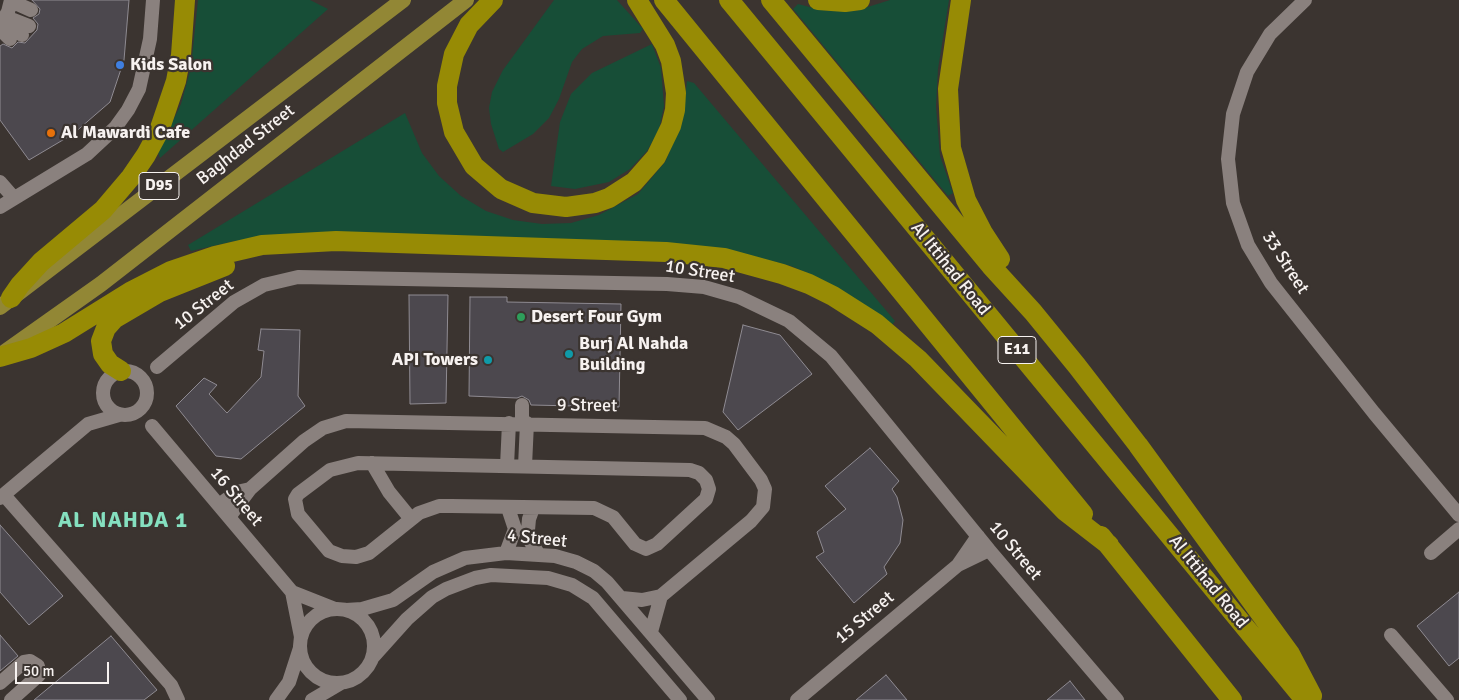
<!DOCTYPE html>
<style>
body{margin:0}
#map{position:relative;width:1459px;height:700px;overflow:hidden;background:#3b3430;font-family:Signika,sans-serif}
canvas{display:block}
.scale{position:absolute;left:15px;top:662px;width:94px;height:22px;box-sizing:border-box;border:2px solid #f7f2f0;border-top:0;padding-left:6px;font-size:15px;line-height:18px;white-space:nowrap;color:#f7f2f0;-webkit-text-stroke:4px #3b3430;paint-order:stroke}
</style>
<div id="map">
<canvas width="1459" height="700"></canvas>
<div class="scale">50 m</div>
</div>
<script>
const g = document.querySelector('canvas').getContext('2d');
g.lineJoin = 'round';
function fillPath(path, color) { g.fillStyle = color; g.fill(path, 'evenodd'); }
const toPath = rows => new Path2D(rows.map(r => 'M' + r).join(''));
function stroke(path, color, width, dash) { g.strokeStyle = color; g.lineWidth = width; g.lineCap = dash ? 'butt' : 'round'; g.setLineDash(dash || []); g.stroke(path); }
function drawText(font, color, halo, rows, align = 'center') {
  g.font = font + ' Signika,sans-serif'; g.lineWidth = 4.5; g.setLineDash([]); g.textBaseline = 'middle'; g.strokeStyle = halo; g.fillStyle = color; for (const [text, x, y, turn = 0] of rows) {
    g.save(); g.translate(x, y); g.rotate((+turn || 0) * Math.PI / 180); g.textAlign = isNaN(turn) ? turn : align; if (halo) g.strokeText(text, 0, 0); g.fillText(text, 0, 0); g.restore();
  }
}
fillPath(toPath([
 [198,0,310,0,328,9,160,158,158,152,181,104,191,67],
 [554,0,617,0,643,29,640,33,603,36,582,49,572,62,559,99,549,118,533,134,503,152,499,149,491,124,489,108,492,92,503,70],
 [890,0,949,0,938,69,936,106,940,156,953,193,948,196,793,9,798,4,821,10,855,11],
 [652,44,661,68,664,106,659,130,647,151,630,169,609,182,575,189,551,186,560,122,571,94,592,73],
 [687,81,694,83,895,321,892,325,814,276,791,266,724,250,235,241,191,251,188,245,405,113,422,153,439,176,461,196,486,211,513,220,542,224,571,223,599,215,638,194,665,162,682,123]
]), '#174e37');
const building = toPath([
 [32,0,129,0,124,60,110,102,73,134,29,160,0,120,0,46,3,44,12,48,18,42,25,43,37,30,38,24,33,18,39,14,40,9,32,0],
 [409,295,448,295,446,403,410,404,409,295],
 [470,297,507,297,507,302,621,304,619,407,531,405,529,400,522,396,517,398,469,396,470,297],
 [743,325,780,335,812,374,738,430,723,412,743,325],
 [261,329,300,330,298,396,305,406,241,459,216,456,176,406,204,378,217,385,209,394,227,413,261,377,264,351,258,350,261,329],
 [870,448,899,481,892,489,897,497,903,520,900,543,884,567,887,574,854,603,816,557,824,552,817,532,846,509,825,486,870,448],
 [0,525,63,596,29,625,0,592,0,525],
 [1459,592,1459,658,1449,666,1417,626,1459,592],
 [0,635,18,656,0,671,0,635],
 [111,636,157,690,144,700,34,700,111,636],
 [886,675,907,700,856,700,886,675],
 [1070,681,1085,700,1047,700,1070,681]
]);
fillPath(building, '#4c484e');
stroke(building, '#8f8b92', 1);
stroke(toPath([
 [1305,0,1270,34,1247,72,1233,114,1228,159,1233,203,1248,245,1271,283,1374,413,1459,515],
 [11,1,31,10],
 [6,17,29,26],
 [3,22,14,28,22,35],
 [0,24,8,12,11,0],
 [0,29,10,39],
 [0,182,14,198],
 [0,207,87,154,115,128,128,110,139,89,150,39,153,0],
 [157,367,234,302,264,285,298,277,667,284,704,287,739,297,789,321,831,356,989,550,1117,700],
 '103 393a22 22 0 1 1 44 0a22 22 0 1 1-44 0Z',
 [522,405,522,423],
 [152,426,292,592,301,637],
 [358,463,690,470,699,473,706,480,709,489,706,499,657,544,646,549,635,544,613,517,594,508,451,506,439,506,419,513,369,553,356,557,342,556,329,551,298,514,295,499,298,494,330,470,358,463],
 [372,463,389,492,411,519],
 [507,466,509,423],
 [525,466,527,423],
 [4,495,171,685,178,700],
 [0,498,88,424,119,415],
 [219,505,237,492,250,489],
 [533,508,529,519,528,530,529,539,539,555],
 [229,517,250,489,304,441,323,428,346,421,705,428,726,437,734,444,761,480,765,489,763,507,751,521,661,596,651,632],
 [506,553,515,529,508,508],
 [1431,553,1459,529],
 [958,565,978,536],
 [292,592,335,609],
 [622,598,642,600,661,596],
 '300 646a37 37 0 1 1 74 0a37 37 0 1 1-74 0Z',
 [346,610,362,609,393,600,433,572,465,558,506,553,555,556,576,562,594,571,607,582,708,700],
 [1391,635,1447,700],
 [372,658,407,619,432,597,446,589,475,578,491,575,548,578,572,585,593,598,680,700],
 [0,683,24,662,30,661,38,666,39,675,11,700],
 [276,700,289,682,300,648],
 [312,700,341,683],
 [797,700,958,565,989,550]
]), '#8a817e', 14);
stroke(toPath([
 [0,307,403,0],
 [5,352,101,284,466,0]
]), '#928735', 16);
stroke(toPath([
 [493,0,469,25,454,54,447,86,447,103,454,132,474,166,501,189,533,203,566,207,595,203,609,198,634,182,656,157,671,126,675,110,676,93,671,61,665,45,637,0],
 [664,0,1083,514],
 [729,0,1305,700],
 [771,0,991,266,1033,312,1077,366,1138,445,1290,654,1312,696],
 [818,0,845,2,860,0],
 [961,0,948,89,951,148,966,200,983,233,1000,259],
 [11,298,20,285,41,262,103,210,131,177,146,155,159,131,176,81,181,55,185,0],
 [0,357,31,348,64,333,130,292,171,271,215,256,262,245,336,241,666,252,724,258,782,274,809,284,833,296,877,324,918,359,1065,511,1109,545],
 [121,371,110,364,103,354,101,341,106,328,114,319,160,292,225,266],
 [1101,536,1232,700]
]), '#978b05', 20);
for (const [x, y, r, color] of [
 [120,65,5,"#3f7fe0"],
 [51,133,5,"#e8710a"],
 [521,317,5,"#2e9e5b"],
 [569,354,5,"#0f9aa8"],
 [488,360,5,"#0f9aa8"]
]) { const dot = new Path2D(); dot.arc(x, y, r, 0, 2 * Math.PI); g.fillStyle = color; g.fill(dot); stroke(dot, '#3b3430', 2); }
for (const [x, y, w] of [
 [159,186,40],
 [1017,350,38]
]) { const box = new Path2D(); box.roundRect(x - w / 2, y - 13.5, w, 27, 4); g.fillStyle = '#3b3430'; g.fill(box); stroke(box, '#f7f2f0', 1); }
drawText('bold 16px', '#f7f2f0', null, [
 ["D95",159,186],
 ["E11",1017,350]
]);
drawText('bold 18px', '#f7f2f0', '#3b3430', [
 ["Kids Salon",130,65],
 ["Al Mawardi Cafe",61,133],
 ["Desert Four Gym",531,317],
 ["Burj Al Nahda",579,344],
 ["Building",579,365],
 ["API Towers",478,360,"right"]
], 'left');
drawText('18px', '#f7f2f0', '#3b3430', [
 ["Baghdad Street",246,145,-38],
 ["33 Street",1285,263,57],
 ["Al Ittihad Road",950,269,51],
 ["10 Street",700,272,9],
 ["10 Street",204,305,-38],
 ["9 Street",587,406,1],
 ["16 Street",236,497,50],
 ["4 Street",537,539,6],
 ["10 Street",1015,551,50],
 ["Al Ittihad Road",1208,582,51],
 ["15 Street",865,618,-40]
]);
g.letterSpacing = '1px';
drawText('bold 22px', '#85e0c0', '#3b3430', [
 ["AL NAHDA 1",123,521]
]);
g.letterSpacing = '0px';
</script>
